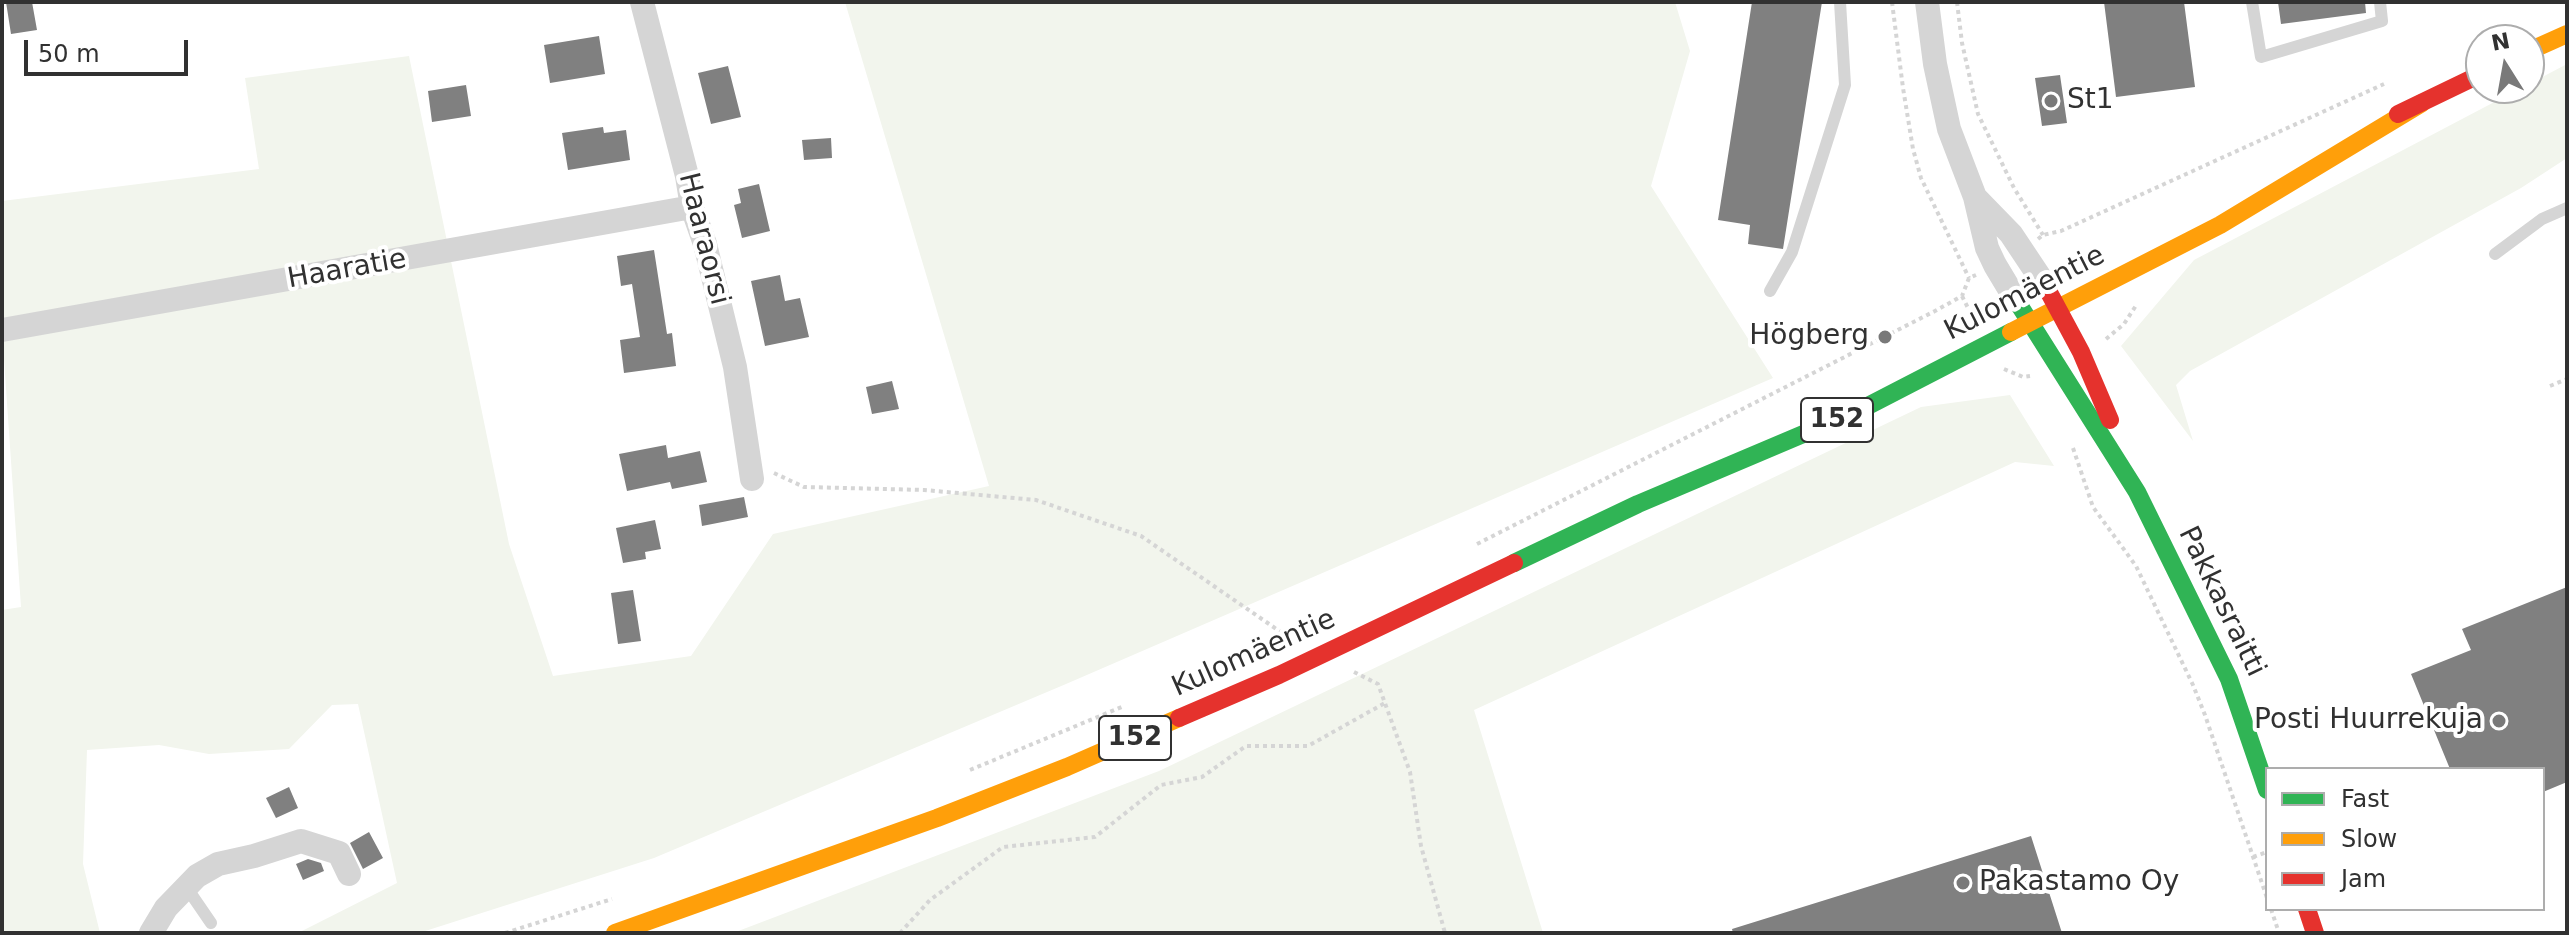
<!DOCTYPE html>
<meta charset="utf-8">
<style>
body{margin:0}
#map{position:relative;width:2569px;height:935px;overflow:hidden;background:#fff;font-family:"DejaVu Sans",sans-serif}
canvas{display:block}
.frame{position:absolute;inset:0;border:4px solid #313131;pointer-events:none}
.legend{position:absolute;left:2265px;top:767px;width:280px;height:144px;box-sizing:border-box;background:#fff;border:2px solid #adadad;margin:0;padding:10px 14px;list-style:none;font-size:24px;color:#313131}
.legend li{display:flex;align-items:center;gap:16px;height:40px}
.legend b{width:40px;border:2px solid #adadad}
.north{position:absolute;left:2465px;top:24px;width:80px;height:80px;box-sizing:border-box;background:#fff;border:2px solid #adadad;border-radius:50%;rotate:349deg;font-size:22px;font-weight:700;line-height:32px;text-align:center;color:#313131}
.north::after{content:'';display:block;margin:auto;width:28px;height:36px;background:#797979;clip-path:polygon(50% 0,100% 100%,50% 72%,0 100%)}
.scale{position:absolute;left:24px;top:40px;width:164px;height:36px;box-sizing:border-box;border:4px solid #313131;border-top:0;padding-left:10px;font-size:24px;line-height:28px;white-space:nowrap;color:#313131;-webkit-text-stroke:6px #fff;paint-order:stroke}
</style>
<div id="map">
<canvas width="2569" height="935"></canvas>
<div class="frame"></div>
<ul class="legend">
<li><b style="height:10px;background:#30b455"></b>Fast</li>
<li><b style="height:10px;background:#ff9f0a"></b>Slow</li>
<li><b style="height:10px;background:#e5322d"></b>Jam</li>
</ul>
<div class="north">N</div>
<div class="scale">50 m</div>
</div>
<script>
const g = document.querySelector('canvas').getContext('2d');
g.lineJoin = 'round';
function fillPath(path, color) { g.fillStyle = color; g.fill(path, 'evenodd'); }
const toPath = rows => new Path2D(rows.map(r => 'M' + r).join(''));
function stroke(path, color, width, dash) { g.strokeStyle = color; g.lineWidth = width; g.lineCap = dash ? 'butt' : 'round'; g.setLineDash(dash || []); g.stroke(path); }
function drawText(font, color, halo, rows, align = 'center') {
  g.font = font + ' "DejaVu Sans",sans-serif'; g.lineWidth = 8; g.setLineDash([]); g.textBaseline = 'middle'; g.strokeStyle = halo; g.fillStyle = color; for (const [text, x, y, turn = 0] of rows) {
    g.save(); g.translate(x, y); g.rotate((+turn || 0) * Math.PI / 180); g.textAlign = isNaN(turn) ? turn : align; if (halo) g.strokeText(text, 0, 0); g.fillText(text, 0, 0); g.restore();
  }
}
fillPath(toPath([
 [845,2,1675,2,1690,51,1651,186,1773,378,1066,684,654,858,419,933,298,933,397,883,358,704,332,705,289,749,209,754,159,745,87,750,83,864,100,933,2,933,2,610,21,607,2,330,2,201,259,169,245,78,409,56,509,544,553,676,691,656,773,534,989,486],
 [2567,64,2567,158,2521,188,2190,371,2176,385,2193,441,2121,346,2194,260,2521,88,2529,88,2529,84],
 [2010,395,2054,466,2015,462,1474,710,1543,933,733,933,1159,771,1921,407]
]), '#f2f5ed');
fillPath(toPath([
 [6,2,32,2,37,30,11,34],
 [1752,2,1822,2,1783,249,1748,244,1750,225,1718,220],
 [2104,2,2184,2,2195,87,2116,97],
 [2278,2,2365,2,2366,13,2281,24],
 [599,36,605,74,550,83,544,45],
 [728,66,741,117,711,124,698,73],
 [2060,75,2067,123,2042,126,2035,78],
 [466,85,471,116,432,122,428,91],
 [603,127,604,133,626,130,630,160,568,170,562,133],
 [831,138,832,158,804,160,802,140],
 [759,184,770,231,742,238,734,205,741,203,738,189],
 [654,250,667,334,672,333,676,366,624,373,620,340,640,337,632,284,621,286,617,256],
 [780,275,785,301,800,298,809,337,765,346,751,281],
 [892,381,899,409,872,414,866,387],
 [666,445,668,458,700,451,707,482,672,489,670,482,627,491,619,454],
 [744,497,748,517,702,526,699,505],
 [655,520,661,549,645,552,646,559,623,563,616,528],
 [2567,587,2567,782,2543,792,2543,769,2450,769,2411,674,2471,650,2462,629],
 [633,590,641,641,618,644,611,593],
 [289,787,298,808,276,818,266,798],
 [369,832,383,858,363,869,350,843],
 [2031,836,2062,933,1733,933,1732,929],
 [308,859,321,863,324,871,303,880,296,864]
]), '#808080');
stroke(toPath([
 [1892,2,1903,88,1913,149,1921,178,1969,278],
 [1957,2,1962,43,1978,114,2014,188,2043,235],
 [2482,40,2506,29],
 [2038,239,2043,235,2061,231,2384,84],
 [1962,296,1973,318],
 [2106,339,2124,324,2137,304],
 [2004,369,2023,377,2030,376],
 [2550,386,2567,379],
 [2073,448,2093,507,2136,566,2193,685,2205,715,2267,898],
 [774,473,804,487,924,490,1036,500,1141,536,1288,637],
 [1477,544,1935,311,1962,296,1969,278,1976,275],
 [1354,672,1378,684,1410,772,1421,846,1445,933],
 [970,770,1124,706],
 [2253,857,2267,852],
 [2271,909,2279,933],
 [505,933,612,899],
 [900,933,930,900,1003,847,1095,837,1161,785,1202,777,1246,746,1308,746,1385,703]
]), '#d5d5d5', 4, [4, 4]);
stroke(toPath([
 [2252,2,2261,57,2382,21,2380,2],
 [2495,254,2542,219,2567,208],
 [1770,291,1792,252,1845,85,1840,2],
 [187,888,211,923]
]), '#d5d5d5', 12);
stroke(toPath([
 [642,2,687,176,692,207,705,244,735,367,752,479],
 [1927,2,1935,64,1949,129,1975,197,1987,248,1995,265,2016,300],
 [1975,197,2011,234,2045,285],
 [2,330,692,207],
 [151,933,166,908,197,876,218,864,254,856,301,841,339,853,349,874]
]), '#d5d5d5', 24);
stroke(toPath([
 [2016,300,2137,492,2229,679,2267,790],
 [1514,563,1638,504,1860,410,2011,332]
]), '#30b455', 18);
stroke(toPath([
 [2529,51,2567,34],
 [2011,332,2220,225,2422,103],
 [615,933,937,818,1067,767,1179,718]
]), '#ff9f0a', 18);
stroke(toPath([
 [2398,114,2481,74],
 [2045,285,2081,352,2110,420],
 [1179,718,1279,675,1514,563],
 [2307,909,2315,933]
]), '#e5322d', 18);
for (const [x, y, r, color] of [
 [2051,101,8,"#797979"],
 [1885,337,8,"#797979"],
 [2499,721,8,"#797979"],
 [1963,883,8,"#797979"]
]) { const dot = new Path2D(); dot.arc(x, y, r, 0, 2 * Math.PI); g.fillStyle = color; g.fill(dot); stroke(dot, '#fff', 3); }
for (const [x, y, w] of [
 [1837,420,72],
 [1135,738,72]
]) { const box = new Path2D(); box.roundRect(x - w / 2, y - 22, w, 44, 6); g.fillStyle = '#fff'; g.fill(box); stroke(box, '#313131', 2); }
drawText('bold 26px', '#313131', null, [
 ["152",1837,420],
 ["152",1135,738]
]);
drawText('28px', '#313131', '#fff', [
 ["St1",2067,101],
 ["Högberg",1869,337,"right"],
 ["Posti Huurrekuja",2483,721,"right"],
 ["Pakastamo Oy",1979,883]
], 'left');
drawText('28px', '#313131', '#fff', [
 ["Haaraorsi",703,239,76],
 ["Haaratie",347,270,-10],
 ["Kulomäentie",2025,294,-27],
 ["Pakkasraitti",2221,602,64],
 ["Kulomäentie",1254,654,-24]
]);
</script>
